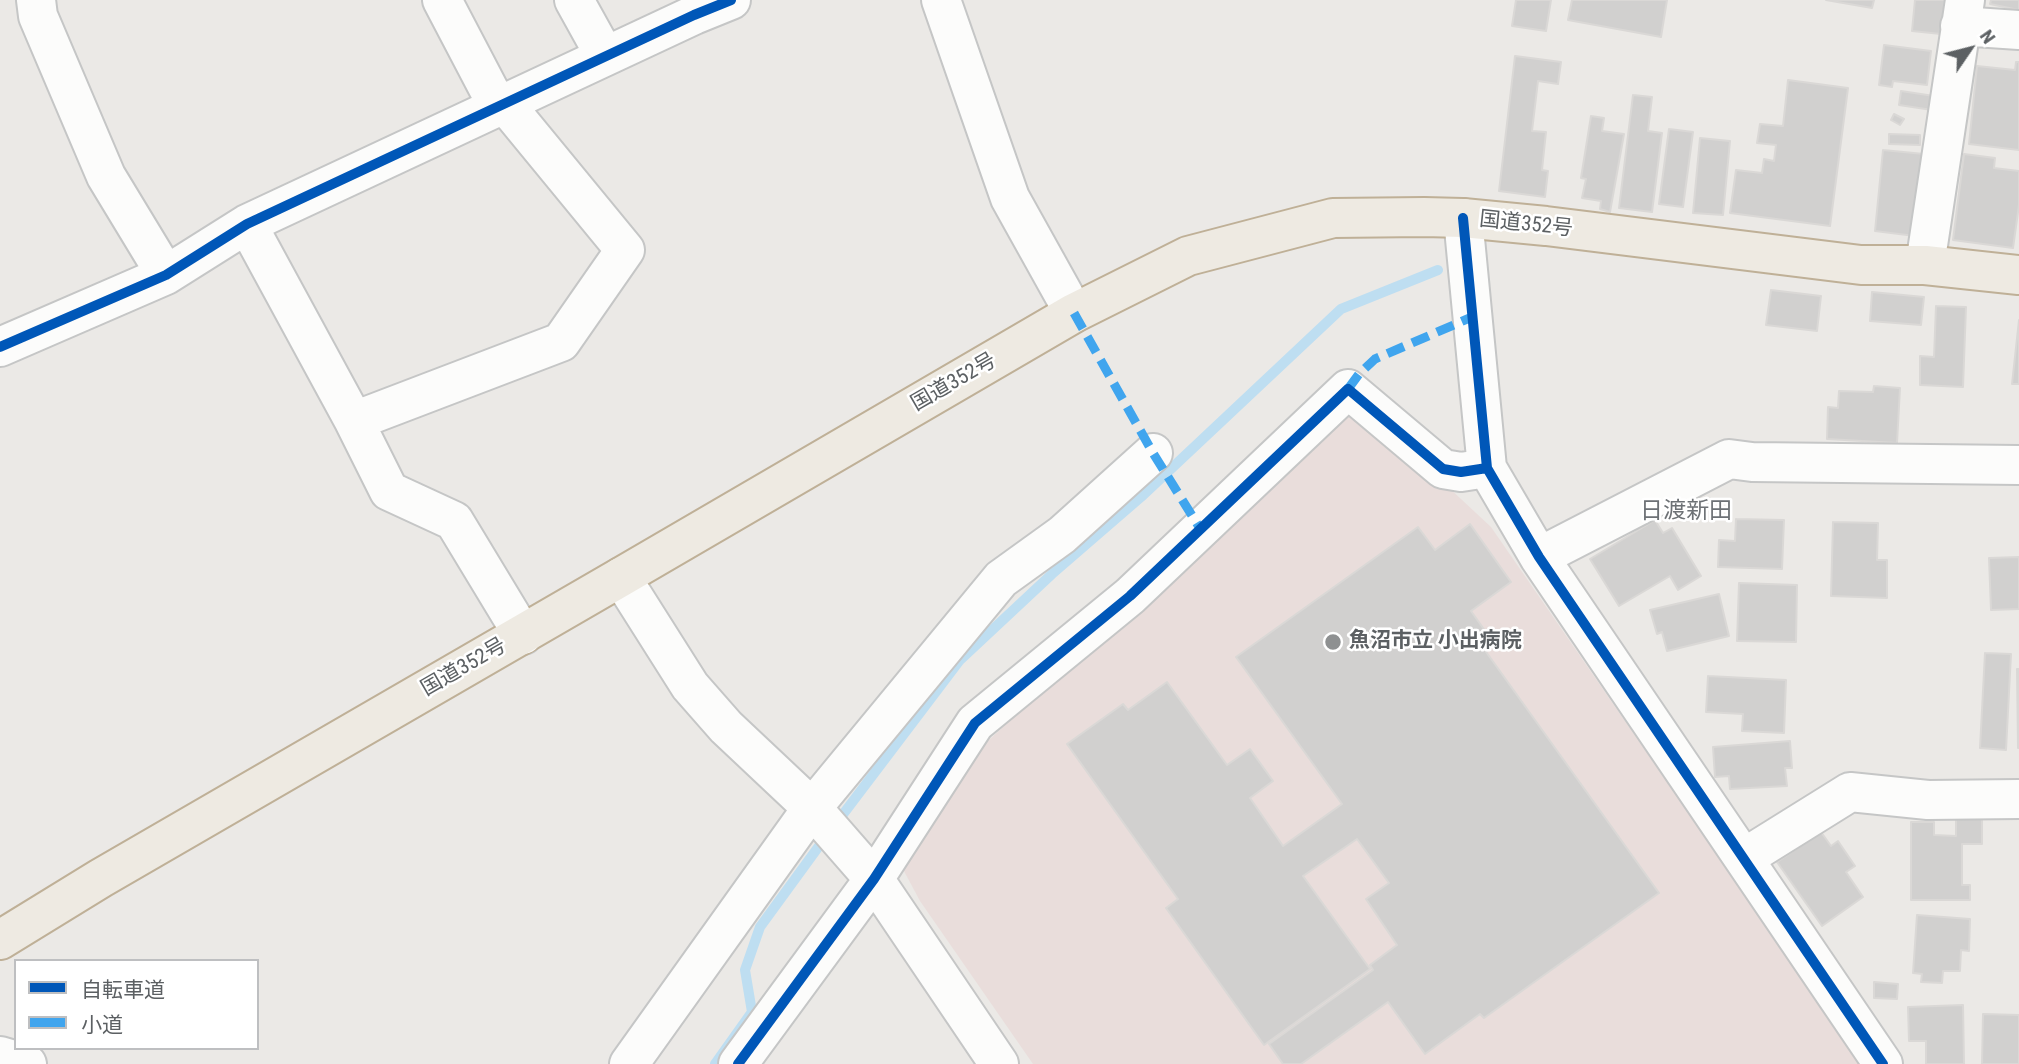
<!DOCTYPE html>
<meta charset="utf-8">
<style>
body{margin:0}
#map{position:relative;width:2019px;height:1064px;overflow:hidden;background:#ebe9e6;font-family:"Roboto Condensed","Noto Sans JP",sans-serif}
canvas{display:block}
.legend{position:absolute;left:14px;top:959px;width:245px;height:91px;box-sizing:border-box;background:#fff;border:2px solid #bebfc1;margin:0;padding:9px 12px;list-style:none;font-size:21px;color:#5c6063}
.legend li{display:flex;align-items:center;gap:14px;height:35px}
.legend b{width:35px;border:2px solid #bebfc1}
.north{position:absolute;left:1935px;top:14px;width:70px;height:70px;-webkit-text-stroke:5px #fff;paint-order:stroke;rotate:55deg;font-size:19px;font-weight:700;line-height:28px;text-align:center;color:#5c6063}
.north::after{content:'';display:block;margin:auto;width:24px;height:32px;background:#5c6063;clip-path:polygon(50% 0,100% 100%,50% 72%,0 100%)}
</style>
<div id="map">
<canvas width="2019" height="1064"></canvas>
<ul class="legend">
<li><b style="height:9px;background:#0057b8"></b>自転車道</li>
<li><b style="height:9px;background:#40a5ee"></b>小道</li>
</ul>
<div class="north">N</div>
</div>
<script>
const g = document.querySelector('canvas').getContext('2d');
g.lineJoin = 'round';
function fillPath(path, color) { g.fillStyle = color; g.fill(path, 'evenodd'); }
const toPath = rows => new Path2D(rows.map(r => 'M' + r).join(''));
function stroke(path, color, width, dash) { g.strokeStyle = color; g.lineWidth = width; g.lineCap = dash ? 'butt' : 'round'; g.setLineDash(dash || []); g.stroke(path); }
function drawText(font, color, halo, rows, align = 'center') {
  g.font = font + ' "Roboto Condensed","Noto Sans JP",sans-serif'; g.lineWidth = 5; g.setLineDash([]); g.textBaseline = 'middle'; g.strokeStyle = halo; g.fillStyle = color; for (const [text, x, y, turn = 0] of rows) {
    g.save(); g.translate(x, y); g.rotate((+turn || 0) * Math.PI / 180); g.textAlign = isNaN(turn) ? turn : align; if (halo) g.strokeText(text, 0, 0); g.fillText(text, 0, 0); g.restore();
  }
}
fillPath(toPath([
 [1357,402,1491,527,1862,1064,1033,1064,920,901,897,858,978,750]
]), '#e9dddb');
stroke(toPath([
 [715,1064,752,1012,745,970,760,927,822,842,960,660,1052,574,1141,497,1341,309,1438,270]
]), '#bedef1', 10);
const building = toPath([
 [1516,0,1551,0,1546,31,1512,26,1516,0],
 [1572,0,1667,0,1661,37,1568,20,1572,0],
 [1826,0,1874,0,1872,8,1826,0],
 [1915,0,1945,0,1941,34,1912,31,1915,0],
 [1991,0,2019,0,2019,10,1990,4,1991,0],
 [1884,45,1931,51,1927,85,1893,81,1892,87,1879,85,1884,45],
 [1515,56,1561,62,1558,84,1538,81,1532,131,1546,132,1542,170,1548,171,1545,197,1499,191,1515,56],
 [2016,62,2019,62,2019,150,1969,144,1977,66,2015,70,2016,62],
 [1788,80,1848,88,1830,226,1730,213,1736,170,1762,173,1764,159,1774,161,1776,145,1757,143,1760,124,1783,126,1788,80],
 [1901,91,1934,96,1932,110,1899,105,1901,91],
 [1633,95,1652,97,1648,131,1662,133,1652,212,1619,208,1633,95],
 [1894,114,1904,119,1900,125,1891,120,1894,114],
 [1591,116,1604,118,1602,131,1624,134,1610,212,1600,209,1601,201,1582,198,1586,179,1581,178,1591,116],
 [1669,129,1693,132,1683,207,1659,204,1669,129],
 [1889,134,1920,135,1920,145,1889,144,1889,134],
 [1700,138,1730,141,1723,215,1693,213,1700,138],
 [1883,150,1924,154,1915,236,1875,231,1883,150],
 [1964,154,1995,158,1994,168,2019,171,2019,205,2013,248,1953,240,1964,154],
 [1771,290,1821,296,1817,331,1766,325,1771,290],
 [1872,292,1924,297,1921,325,1870,321,1872,292],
 [1936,306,1966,307,1963,387,1920,385,1920,356,1934,357,1936,306],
 [2019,320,2019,384,2012,384,2019,320],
 [1874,386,1900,388,1897,443,1827,439,1828,407,1838,408,1839,391,1873,392,1874,386],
 [1736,519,1784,520,1782,569,1718,567,1719,540,1735,541,1736,519],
 [1655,520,1663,533,1672,528,1701,576,1678,590,1670,576,1619,606,1590,559,1655,520],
 [1833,522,1878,523,1877,560,1887,560,1887,598,1831,596,1833,522],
 [1470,524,1511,582,1471,611,1488,635,1479,642,1659,893,1484,1018,1480,1014,1425,1054,1388,1002,1301,1064,1283,1064,1269,1044,1373,970,1370,965,1397,945,1366,899,1389,883,1357,839,1303,876,1370,969,1264,1045,1166,908,1178,899,1067,744,1123,704,1128,710,1167,682,1227,765,1250,749,1273,781,1250,798,1283,846,1342,804,1236,657,1418,527,1435,550,1470,524],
 [2019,557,2019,609,1991,610,1989,558,2019,557],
 [1739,583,1797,585,1796,642,1737,641,1739,583],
 [1719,594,1729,636,1667,651,1662,632,1657,634,1650,610,1719,594],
 [1985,653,2011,654,2006,750,1980,748,1985,653],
 [2017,669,2019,669,2019,748,2018,748,2017,669],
 [1708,676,1786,680,1784,733,1742,731,1743,714,1706,712,1708,676],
 [1790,741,1792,768,1785,768,1787,786,1730,789,1729,776,1715,777,1713,747,1790,741],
 [1956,813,1982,813,1982,844,1962,844,1962,885,1970,885,1970,900,1911,900,1911,822,1934,822,1934,835,1956,836,1956,813],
 [1821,832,1831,846,1838,841,1855,866,1846,872,1863,897,1822,926,1777,862,1821,832],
 [1917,915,1970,919,1969,951,1961,950,1960,971,1943,971,1942,983,1921,982,1922,974,1913,973,1917,915],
 [1874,982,1898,984,1897,999,1874,998,1874,982],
 [1963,1005,1964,1064,1926,1064,1926,1041,1909,1041,1908,1007,1963,1005],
 [1983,1014,2019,1015,2019,1064,1982,1064,1983,1014]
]);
fillPath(building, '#d1d0cf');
stroke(building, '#dad8d6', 2);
const minor = toPath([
 [36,0,38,16,106,176,166,275],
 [442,0,498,107],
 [574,0,605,56],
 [941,0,1010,198,1074,313],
 [1960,26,2019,30],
 [1463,218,1487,468,1539,557,1883,1064],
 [247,224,354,421,561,342,625,250,505,104],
 [1925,265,1965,0],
 [0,347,166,275,247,224,694,15,731,0],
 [354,421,389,491,454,521,523,635],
 [1539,557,1729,459,1752,462,2019,465],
 [621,577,690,686,726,727,812,808,874,879,999,1064],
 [1744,858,1850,792,1928,800,2019,799],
 [0,1056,27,1064],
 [629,1064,812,808,1001,579,1062,535,1153,453],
 [738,1064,874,879,975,723,1130,596,1348,389,1443,469,1461,472,1487,468]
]);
const highway = toPath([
 [0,940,101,878,621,577,1074,313,1188,256,1333,218,1424,217,1463,218,1546,226,1861,265,1925,265,2019,275]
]);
stroke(minor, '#c5c6c6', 42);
stroke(highway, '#bfb097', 42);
stroke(minor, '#fcfcfb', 38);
stroke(highway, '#eeeae2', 38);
stroke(toPath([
 [1074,313,1153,453,1201,530],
 [1348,389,1359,374,1375,359,1472,317]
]), '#40a5ee', 9, [18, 9]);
stroke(toPath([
 [1463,218,1487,468,1539,557,1883,1064],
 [0,347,166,275,247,224,694,15,731,0],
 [738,1064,874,879,975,723,1130,596,1348,389,1443,469,1461,472,1487,468]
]), '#0057b8', 10);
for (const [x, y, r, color] of [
 [1333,642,9,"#8e9091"]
]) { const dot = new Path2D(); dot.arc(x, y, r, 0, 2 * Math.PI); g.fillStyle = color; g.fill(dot); stroke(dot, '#fff', 2.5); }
drawText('21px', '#5c6063', '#fff', [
 ["国道352号",1526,225,6],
 ["国道352号",954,383,-30],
 ["国道352号",464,668,-30]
]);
drawText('bold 21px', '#5c6063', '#fff', [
 ["魚沼市立 小出病院",1349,642]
], 'left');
drawText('23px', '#6d7175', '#fff', [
 ["日渡新田",1686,512]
]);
</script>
